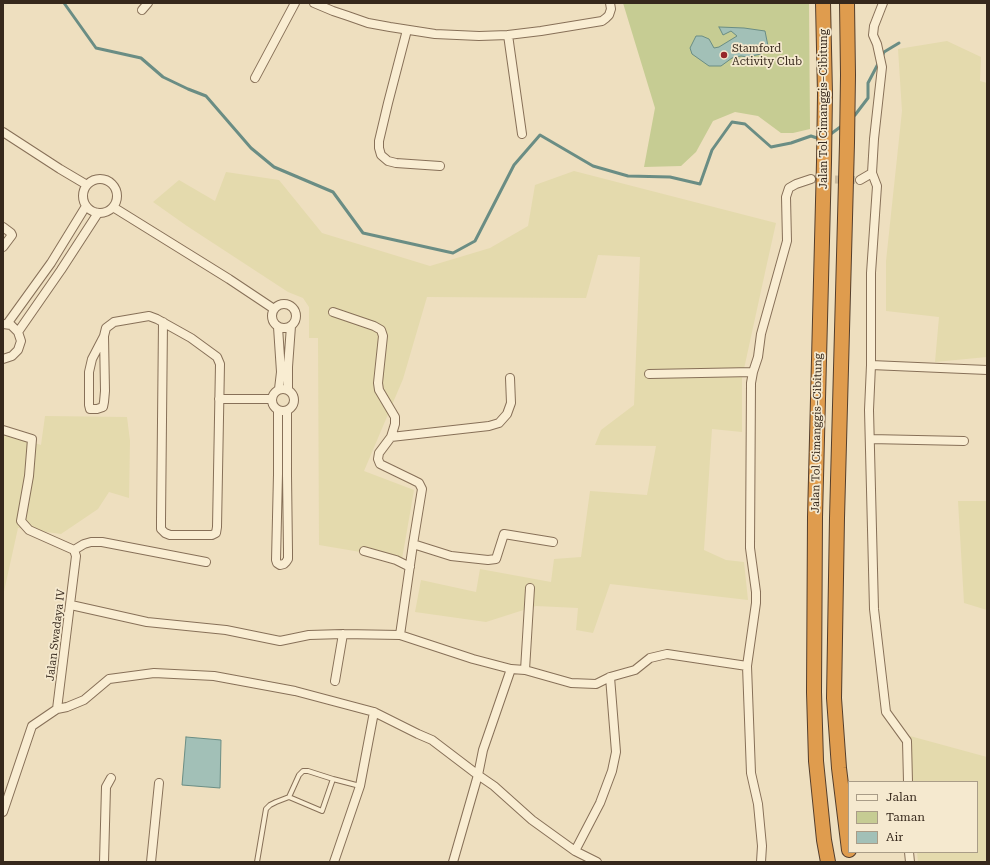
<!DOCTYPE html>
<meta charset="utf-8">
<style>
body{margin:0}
#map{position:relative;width:990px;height:865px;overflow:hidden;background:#eedfbf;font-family:"Roboto Serif",serif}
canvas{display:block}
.frame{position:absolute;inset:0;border:4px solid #36281c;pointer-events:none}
.legend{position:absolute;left:848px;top:781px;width:130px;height:72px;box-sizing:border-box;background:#f5e9cf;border:1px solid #a99c87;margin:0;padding:5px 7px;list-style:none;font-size:12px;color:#36281c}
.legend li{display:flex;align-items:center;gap:8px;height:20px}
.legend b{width:20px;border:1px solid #a99c87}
</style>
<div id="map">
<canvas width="990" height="865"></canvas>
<div class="frame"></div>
<ul class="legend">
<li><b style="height:5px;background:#f9edd2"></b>Jalan</li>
<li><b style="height:11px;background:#c6cc93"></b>Taman</li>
<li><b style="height:11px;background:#a2c0b7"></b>Air</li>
</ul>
</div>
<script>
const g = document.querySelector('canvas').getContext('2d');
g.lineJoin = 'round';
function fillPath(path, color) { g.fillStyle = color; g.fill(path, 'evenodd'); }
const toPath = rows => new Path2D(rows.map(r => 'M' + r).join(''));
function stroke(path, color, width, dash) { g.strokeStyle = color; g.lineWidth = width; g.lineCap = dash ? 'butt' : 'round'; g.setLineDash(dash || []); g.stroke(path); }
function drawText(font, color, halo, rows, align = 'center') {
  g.font = font + ' "Roboto Serif",serif'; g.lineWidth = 3.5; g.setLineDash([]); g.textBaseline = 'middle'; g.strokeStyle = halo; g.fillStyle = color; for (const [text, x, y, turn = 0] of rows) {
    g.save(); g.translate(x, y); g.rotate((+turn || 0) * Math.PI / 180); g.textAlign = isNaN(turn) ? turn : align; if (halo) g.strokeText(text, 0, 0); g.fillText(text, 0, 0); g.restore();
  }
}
fillPath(toPath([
 [947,41,981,57,980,81,987,83,987,357,935,362,939,317,886,311,886,261,902,111,898,49],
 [574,171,776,223,766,268,742,378,742,432,712,429,704,550,726,560,744,562,748,600,610,584,593,633,576,630,578,608,536,606,486,622,415,612,421,580,476,592,480,569,551,582,554,559,581,557,590,491,647,495,656,446,595,445,601,430,634,405,640,257,598,255,586,298,427,297,403,379,364,471,414,490,402,559,319,545,318,338,309,338,309,307,303,298,288,292,187,226,153,202,179,180,215,201,226,172,279,180,322,233,430,266,490,248,528,226,535,185],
 [45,416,127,417,130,441,129,498,109,492,98,509,61,534,18,528,3,596,3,433,41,445],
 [958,501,987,501,987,610,964,603],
 [910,736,987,757,987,862,918,862,917,852,977,852,977,782,913,782]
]), '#e4daad');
fillPath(toPath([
 [623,3,809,3,810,129,793,133,781,133,758,116,735,112,713,121,696,152,681,166,644,167,655,108]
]), '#c6cc93');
const water = toPath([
 [719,27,744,28,765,31,768,46,761,54,747,57,741,56,732,58,721,66,709,66,692,54,690,48,696,36,702,36,709,39,714,48,719,47,737,36,731,31,723,35,719,27],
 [186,737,221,740,220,788,182,785,186,737]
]);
fillPath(water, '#a2c0b7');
stroke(water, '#6a8d84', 1);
stroke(toPath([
 [64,3,96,48,141,58,163,77,188,89,206,96,251,148,274,167,333,192,363,233,453,253,475,241,514,165,540,135,593,166,628,176,670,177,700,184,712,150,732,122,745,124,771,147,791,143,811,136,820,139],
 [882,57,884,52,899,43],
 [852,118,855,115,868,98,868,83,879,62],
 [828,136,843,125]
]), '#6a8d84', 3);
stroke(toPath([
 [811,179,860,180]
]), '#c9ba9e', 8, [8, 4]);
const lane = toPath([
 [289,797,299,775,303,771,308,771,333,779,360,786],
 [257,862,266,809,270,805,276,802,289,797,322,811,333,779]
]);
const street = toPath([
 [314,3,333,11,348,16,368,23,390,27,435,34,479,36,508,35,541,31,602,21,606,18,609,15,611,9,610,3],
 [883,3,874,26,873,35,877,44,882,67,874,139,872,173,877,186,871,273,871,365,869,410,874,609,886,712,907,741,908,782],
 [142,10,148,3],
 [407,30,388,103,379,141,379,148,381,155,388,161,396,163,440,166],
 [508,35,522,134],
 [255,78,295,3],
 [3,132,60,169,87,185],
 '83 196a17 17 0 1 1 34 0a17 17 0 1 1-34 0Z',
 [860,180,872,173],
 [113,207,229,279,274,309],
 [3,227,11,233,12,235,3,247],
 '272 316a12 12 0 1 1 24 0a12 12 0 1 1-24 0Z',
 [333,312,374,326,381,330,383,336,378,383,379,390,395,417,395,424,391,437,379,453,378,459,380,464,413,480,419,483,422,489,413,544,400,635],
 [3,324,11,325,18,332,21,341,18,350,12,356,3,359],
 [7,324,51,263,86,206],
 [278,327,281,372,279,389],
 [18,332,61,270,98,213],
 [104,336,92,359,89,372,89,405,90,409,97,409,103,407,104,402,105,391,104,336,106,328,114,322,149,316,157,319,191,338,217,357,220,364,217,527,216,533,212,535,170,535,165,533,161,529,161,520,163,322],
 [871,365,987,370],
 [649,374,753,372],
 '272 400a11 11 0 1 1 22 0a11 11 0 1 1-22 0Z',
 [288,389,288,367,291,326],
 [219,399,271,399],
 [278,410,278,474,276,560,277,563,280,565,284,564,286,562,288,559,288,551,287,475,287,411],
 [3,430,32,439,29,476,21,521,29,530,74,550],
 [391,437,489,426,499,423,507,414,511,403,510,378],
 [870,439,964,441],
 [413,544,451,556,488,560,496,559,504,534,553,542],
 [74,550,84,544,91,542,102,542,206,562],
 [364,551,396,560,410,567],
 [71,605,147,622,226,630,280,641,309,635,343,634,400,635,473,659,511,669,525,670,571,683,596,684,610,677,635,670,650,658,667,654,747,666],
 [525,670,530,588],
 [335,681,343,634],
 [57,709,76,556,74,550],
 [3,812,32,726,57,709,67,707,84,700,109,679,154,673,214,676,295,691,374,712,418,734,432,740,478,775,494,786,532,820,575,851],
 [909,852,910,862],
 [104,862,106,787,111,778],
 [151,862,159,783],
 [334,862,360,786,374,712],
 [453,862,478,775,483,750,511,669],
 [597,862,575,851,600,803,612,771,616,752,610,677],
 [761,862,762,846,758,804,751,773,747,666,756,603,756,592,750,548,751,383,753,372,758,357,761,334,787,241,786,197,789,188,796,184,811,179]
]);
const highway = toPath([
 [823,3,825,94,824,162,815,517,814,692,816,761,824,840,828,862],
 [847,3,848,75,847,143,837,518,834,698,839,768,849,850]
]);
stroke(lane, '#877058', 6);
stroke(street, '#877058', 10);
stroke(highway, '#543e2c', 16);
stroke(lane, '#f9edd2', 4);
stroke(street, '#f9edd2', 8);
stroke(highway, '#df9c4e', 14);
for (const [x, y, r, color] of [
 [724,55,4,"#96272a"]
]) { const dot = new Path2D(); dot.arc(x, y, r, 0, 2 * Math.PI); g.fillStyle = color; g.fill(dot); stroke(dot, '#f5e9cf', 1.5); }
drawText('11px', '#36281c', '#f5e9cf', [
 ["Stamford",732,49],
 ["Activity Club",732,62]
], 'left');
drawText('11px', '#36281c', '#f5e9cf', [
 ["Jalan Tol Cimanggis–Cibitung",824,109,-90],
 ["Jalan Tol Cimanggis–Cibitung",817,433,-89],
 ["Jalan Swadaya IV",56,635,-83]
]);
</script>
